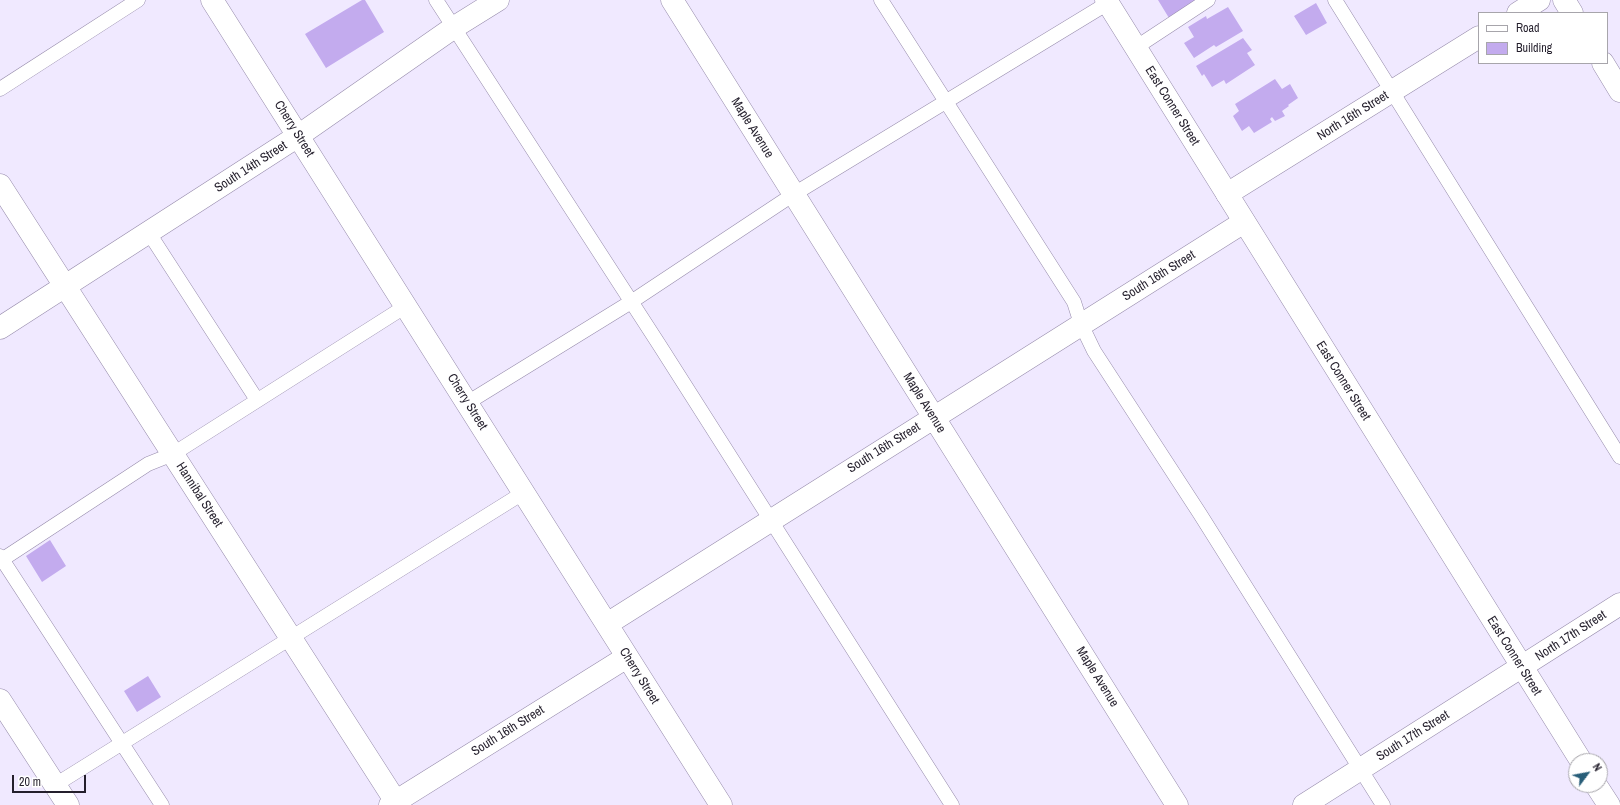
<!DOCTYPE html>
<style>
body{margin:0}
#map{position:relative;width:1620px;height:805px;overflow:hidden;background:#f0e9ff;font-family:"Archivo Narrow",sans-serif}
canvas{display:block}
.legend{position:absolute;left:1478px;top:12px;width:130px;height:52px;box-sizing:border-box;background:#fff;border:1px solid #a7a5ab;margin:0;padding:5px 7px;list-style:none;font-size:12px;color:#241f2c}
.legend li{display:flex;align-items:center;gap:8px;height:20px}
.legend b{width:20px;border:1px solid #a7a5ab}
.north{position:absolute;left:1568px;top:753px;width:40px;height:40px;box-sizing:border-box;background:#fff;border:1px solid #a7a5ab;border-radius:50%;rotate:58deg;font-size:11px;font-weight:700;line-height:16px;text-align:center;color:#241f2c}
.north::after{content:'';display:block;margin:auto;width:14px;height:18px;background:#275d78;clip-path:polygon(50% 0,100% 100%,50% 72%,0 100%)}
.scale{position:absolute;left:12px;top:775px;width:74px;height:18px;box-sizing:border-box;border:2px solid #241f2c;border-top:0;padding-left:5px;font-size:12px;line-height:14px;white-space:nowrap;color:#241f2c;-webkit-text-stroke:3px #fff;paint-order:stroke}
</style>
<div id="map">
<canvas width="1620" height="805"></canvas>
<ul class="legend">
<li><b style="height:5px;background:#fff"></b>Road</li>
<li><b style="height:11px;background:#c3abee"></b>Building</li>
</ul>
<div class="north">N</div>
<div class="scale">20 m</div>
</div>
<script>
const g = document.querySelector('canvas').getContext('2d');
g.lineJoin = 'round';
function fillPath(path, color) { g.fillStyle = color; g.fill(path, 'evenodd'); }
const toPath = rows => new Path2D(rows.map(r => 'M' + r).join(''));
function stroke(path, color, width, dash) { g.strokeStyle = color; g.lineWidth = width; g.lineCap = dash ? 'butt' : 'round'; g.setLineDash(dash || []); g.stroke(path); }
function drawText(font, color, halo, rows, align = 'center') {
  g.font = font + ' "Archivo Narrow",sans-serif'; g.lineWidth = 3.5; g.setLineDash([]); g.textBaseline = 'middle'; g.strokeStyle = halo; g.fillStyle = color; for (const [text, x, y, turn = 0] of rows) {
    g.save(); g.translate(x, y); g.rotate((+turn || 0) * Math.PI / 180); g.textAlign = isNaN(turn) ? turn : align; if (halo) g.strokeText(text, 0, 0); g.fillText(text, 0, 0); g.restore();
  }
}
fillPath(toPath([
 [362,0,365,0,384,32,326,68,305,34],
 [1158,0,1197,0,1169,18],
 [1316,3,1327,23,1306,35,1294,16],
 [1228,7,1243,31,1216,47,1214,45,1194,58,1184,43,1194,37,1188,27,1206,16,1207,19],
 [1243,38,1252,50,1247,53,1255,65,1226,84,1224,80,1212,87,1204,74,1202,76,1196,66],
 [1275,79,1282,89,1290,84,1298,98,1288,105,1289,106,1282,111,1285,116,1275,121,1272,117,1270,119,1272,122,1254,133,1249,126,1242,131,1233,116,1239,111,1235,104],
 [50,540,66,566,42,582,26,556],
 [148,676,161,697,137,712,124,691]
]), '#c3abee');
const lane = toPath([
 [436,0,660,346,952,805],
 [881,0,1074,302,1081,324,1094,351,1200,514,1383,805],
 [1335,0,1620,457],
 [1135,48,1208,0],
 [0,89,138,0],
 [149,233,257,400],
 [467,403,631,302,794,194,1108,3],
 [0,556,162,805],
 [0,561,148,464,173,454,406,306],
 [55,785,523,493]
]);
const street = toPath([
 [212,0,721,805],
 [672,0,1177,805],
 [1564,0,1572,13],
 [1603,63,1620,91],
 [0,185,398,805],
 [0,328,298,136,453,28,498,0],
 [607,624,1244,222],
 [0,700,68,805],
 [390,805,627,657],
 [1304,805,1620,604]
]);
const secondary = toPath([
 [1518,13,1539,0],
 [1227,194,1479,37]
]);
const primary = toPath([
 [1106,0,1581,761],
 [1596,785,1609,805]
]);
stroke(lane, '#968bab', 15);
stroke(street, '#968bab', 23);
stroke(secondary, '#968bab', 23);
stroke(primary, '#968bab', 23);
stroke(lane, '#fff', 14);
stroke(street, '#fff', 22);
stroke(secondary, '#fff', 22);
stroke(primary, '#fff', 22);
drawText('13px', '#241f2c', '#fff', [
 ["East Conner Street",1172,106,58],
 ["North 16th Street",1353,116,-32],
 ["Maple Avenue",752,128,58],
 ["Cherry Street",294,129,58],
 ["South 14th Street",251,167,-33],
 ["South 16th Street",1159,276,-32],
 ["East Conner Street",1343,381,58],
 ["Cherry Street",467,402,58],
 ["Maple Avenue",924,403,58],
 ["South 16th Street",884,448,-32],
 ["Hannibal Street",199,495,57],
 ["North 17th Street",1571,636,-33],
 ["East Conner Street",1514,656,58],
 ["Cherry Street",639,676,58],
 ["Maple Avenue",1097,677,58],
 ["South 16th Street",508,731,-32],
 ["South 17th Street",1413,736,-32]
]);
</script>
